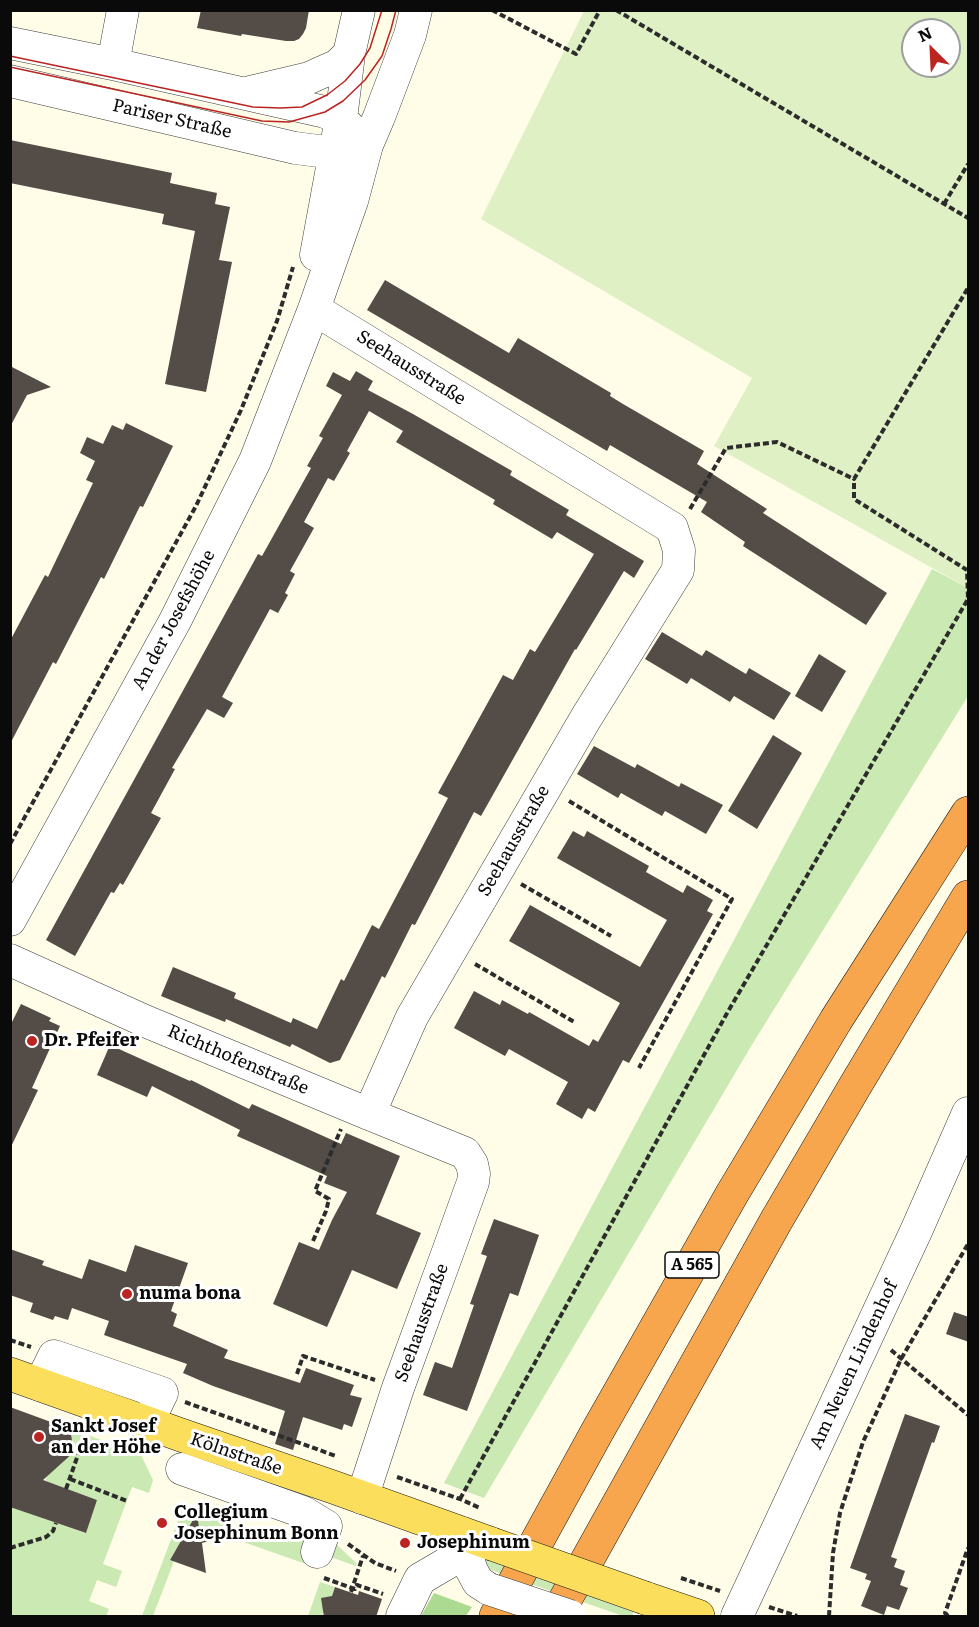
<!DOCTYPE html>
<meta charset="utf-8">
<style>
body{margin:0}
#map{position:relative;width:979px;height:1627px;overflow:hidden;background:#fffce7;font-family:Literata,serif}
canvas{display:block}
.frame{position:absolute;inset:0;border:12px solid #0a0a0a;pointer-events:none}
.north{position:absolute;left:901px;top:18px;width:60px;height:60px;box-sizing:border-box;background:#fff;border:2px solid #9d9d9d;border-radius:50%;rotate:336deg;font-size:16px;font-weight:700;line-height:24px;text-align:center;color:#0a0a0a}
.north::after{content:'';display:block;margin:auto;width:21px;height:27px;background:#bb2421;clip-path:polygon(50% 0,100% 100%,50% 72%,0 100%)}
</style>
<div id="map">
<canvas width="979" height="1627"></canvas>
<div class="frame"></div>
<div class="north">N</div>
</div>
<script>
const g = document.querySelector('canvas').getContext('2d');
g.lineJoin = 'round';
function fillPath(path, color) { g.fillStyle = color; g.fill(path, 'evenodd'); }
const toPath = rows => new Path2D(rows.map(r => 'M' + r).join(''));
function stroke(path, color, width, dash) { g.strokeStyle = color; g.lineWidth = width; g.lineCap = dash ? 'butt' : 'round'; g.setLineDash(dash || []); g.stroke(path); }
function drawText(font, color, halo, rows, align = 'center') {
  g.font = font + ' Literata,serif'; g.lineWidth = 6; g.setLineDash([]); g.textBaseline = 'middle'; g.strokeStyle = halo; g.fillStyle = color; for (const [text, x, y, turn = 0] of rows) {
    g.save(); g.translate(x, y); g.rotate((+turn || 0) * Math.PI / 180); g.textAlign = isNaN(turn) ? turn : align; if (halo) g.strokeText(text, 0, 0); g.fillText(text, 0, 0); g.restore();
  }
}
fillPath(toPath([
 [932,569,968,588,968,696,750,1048,484,1498,444,1483],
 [69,1428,141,1455,153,1480,149,1493,132,1487,103,1564,122,1571,116,1587,97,1580,89,1601,109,1609,106,1616,11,1616,11,1507,85,1533,97,1500,45,1481,52,1465,70,1456,73,1447,66,1437],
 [184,1505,225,1520,221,1533,189,1528,170,1559,174,1561,153,1616,142,1616],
 [294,1522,319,1531,306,1564,232,1538,237,1524,286,1542],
 [329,1537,357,1564,356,1566,322,1554],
 [485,1558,634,1611,632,1616,623,1616,482,1567],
 [320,1582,335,1587,331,1598,325,1597,322,1600,325,1607,322,1616,308,1616]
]), '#cbe9b2');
fillPath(toPath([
 [434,1593,472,1607,466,1616,421,1616]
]), '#adda91');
fillPath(toPath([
 [584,11,968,11,968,588,714,446,752,378,481,219],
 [913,30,949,30,949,66,913,66]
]), '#def0c4');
fillPath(toPath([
 [201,10,309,10,306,28,303,34,299,39,294,41,286,41,242,34,241,36,197,28],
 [10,140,172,173,170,183,217,193,215,204,230,207,219,260,232,262,206,392,165,384,195,231,162,224,164,214,10,183],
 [385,280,509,353,518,338,611,393,610,396,623,404,704,451,697,464,767,509,763,513,887,593,866,625,743,546,745,542,701,512,707,502,610,445,607,451,367,310],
 [10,366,51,387,27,395,10,427],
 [356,371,373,381,368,390,413,414,512,471,510,475,569,510,566,515,644,561,634,578,624,571,576,650,575,649,481,816,474,812,415,925,412,924,385,978,382,976,340,1060,330,1063,292,1044,290,1047,226,1019,225,1022,161,996,173,967,236,993,234,998,291,1023,293,1018,317,1029,341,979,344,981,372,925,379,929,448,798,438,793,503,675,513,680,530,649,535,652,594,554,557,532,552,539,493,504,495,500,396,442,403,431,369,411,347,451,350,453,334,481,328,478,304,522,314,528,290,571,295,574,285,593,288,595,278,613,270,609,222,697,233,703,224,718,207,709,172,768,175,769,151,813,161,818,123,885,120,883,114,893,111,892,75,956,46,940,258,554,262,556,311,468,307,466,323,438,319,436,342,395,326,386,333,372,350,381],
 [126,423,173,446,143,507,140,506,104,579,101,577,56,664,53,662,10,744,10,641,45,575,48,577,93,483,86,480,95,461,80,453,87,437,103,444,112,425,123,430],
 [662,632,702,656,706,650,746,674,749,668,791,693,774,720,734,696,730,702,691,678,687,684,645,659],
 [819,654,846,671,822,712,795,696],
 [773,735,802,753,757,829,728,811],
 [594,746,635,768,637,764,679,787,681,783,723,805,706,834,665,811,662,816,621,793,618,798,577,774],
 [573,831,584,837,587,831,649,866,646,872,683,893,687,885,713,900,707,911,713,914,629,1063,623,1060,595,1112,588,1108,582,1119,556,1104,568,1082,509,1049,505,1056,454,1028,474,991,500,1005,502,1000,528,1014,529,1012,589,1046,593,1039,598,1042,620,1003,509,941,530,905,640,967,667,920,557,858],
 [21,1004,51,1018,49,1021,60,1026,32,1088,38,1090,10,1149,10,1026],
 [110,1045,190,1081,191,1080,249,1109,252,1104,341,1144,346,1133,400,1156,376,1214,421,1233,397,1289,352,1270,327,1327,273,1304,299,1242,319,1250,332,1220,347,1192,324,1183,327,1176,237,1136,240,1130,152,1086,147,1097,97,1075],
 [494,1219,539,1235,518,1296,510,1293,467,1411,423,1395,435,1362,452,1368,474,1305,470,1304,487,1256,481,1254],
 [135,1245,188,1263,171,1311,177,1314,173,1326,228,1350,224,1358,300,1383,306,1368,354,1385,350,1395,362,1398,352,1427,344,1424,342,1430,303,1417,293,1450,275,1444,285,1411,213,1386,183,1373,187,1364,104,1335,109,1321,72,1308,68,1320,55,1316,53,1320,30,1312,33,1303,10,1295,10,1249,44,1261,42,1265,82,1279,89,1259,126,1272],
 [954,1312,969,1317,969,1342,946,1334],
 [10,1407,70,1429,74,1452,43,1480,97,1500,86,1533,10,1507],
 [905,1414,940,1426,934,1443,932,1442,891,1557,897,1559,894,1567,905,1571,900,1585,908,1588,899,1610,887,1606,884,1615,861,1606,871,1581,865,1579,867,1574,850,1568],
 [197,1513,199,1528,237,1530,237,1533,202,1543,206,1573,170,1560],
 [335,1587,358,1595,359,1591,382,1599,376,1617,324,1617,321,1598,332,1596]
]), '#534c47');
const minor = toPath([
 [10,43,113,64,325,112,341,119,367,145],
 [113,64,123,10],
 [10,81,295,148,335,153,367,145],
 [250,92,309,78,338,65,349,54],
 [316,255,341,119,349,54,359,10],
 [314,309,672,528,679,550,678,570,586,718,412,1017,369,1114,465,1153,472,1164,474,1174,473,1182,446,1257,398,1388,362,1498],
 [10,920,175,621,255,461,314,309,352,201,367,145,379,117,410,35,416,10],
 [10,960,145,1021,369,1114],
 [40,1385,54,1356,162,1393,147,1424],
 [182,1469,303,1512,326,1526,317,1552],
 [462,1533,471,1569,478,1582,489,1589],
 [402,1616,420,1579,466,1552],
 [737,1616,917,1229,968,1113]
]);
const major = toPath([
 [10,1374,181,1435,333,1487,492,1544],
 [645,1598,698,1616]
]);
const highway = toPath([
 [496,1616,597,1432,732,1194,836,1020,968,813],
 [556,1616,776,1221,855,1086,968,897]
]);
stroke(minor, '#3d3d3d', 33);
stroke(major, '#1b1b1b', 34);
stroke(highway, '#1b1b1b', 34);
stroke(toPath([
 [492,10,576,54,600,10],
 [616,10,968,218],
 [944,204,968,164],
 [690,509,726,448,777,442,854,479,968,288],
 [569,801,732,899,639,1068],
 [10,844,196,506,241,410,277,321,293,267],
 [521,884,611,936],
 [475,964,576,1023],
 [313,1241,326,1211,329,1199,315,1191,341,1129],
 [10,1340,31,1347],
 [891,1350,968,1415],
 [297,1374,303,1356,375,1380],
 [185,1402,336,1456],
 [397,1477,460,1499,480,1508],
 [70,1479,127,1501],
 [66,1489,87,1429],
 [460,1499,726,1015,968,599,967,570,854,499,854,479],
 [348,1544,375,1563,396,1571],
 [10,1548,46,1537,53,1531,56,1523],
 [324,1578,355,1589,357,1585,383,1594],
 [681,1578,720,1591],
 [351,1592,363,1556],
 [769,1607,797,1616],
 [829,1616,833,1553,840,1513,863,1442,901,1359,968,1244],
 [948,1616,945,1613,968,1548]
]), '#2c2c2c', 4, [6, 3]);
stroke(minor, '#fff', 32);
stroke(major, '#fbde5b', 33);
stroke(highway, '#f7a64e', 33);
stroke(toPath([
 [10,56,253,107,280,108,302,107,327,95,345,81,360,64,370,48,382,10],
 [10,67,262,121,289,122,325,112,343,101,365,80,382,56,391,29,396,10]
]), '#bb2421', 1.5);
const minorBridge = toPath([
 [489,1589,570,1616]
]);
const majorBridge = toPath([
 [492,1544,645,1598]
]);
stroke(minorBridge, '#3d3d3d', 33, []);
stroke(majorBridge, '#1b1b1b', 34, []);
stroke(minorBridge, '#fff', 32);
stroke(majorBridge, '#fbde5b', 33);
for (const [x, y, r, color] of [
 [32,1041,6,"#bb2421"],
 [127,1294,6,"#bb2421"],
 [39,1437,6,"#bb2421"],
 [162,1523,6,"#bb2421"],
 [405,1543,6,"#bb2421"]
]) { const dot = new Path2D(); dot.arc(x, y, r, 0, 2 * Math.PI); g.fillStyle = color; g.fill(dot); stroke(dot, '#fff', 2); }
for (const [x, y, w] of [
 [692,1265,54]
]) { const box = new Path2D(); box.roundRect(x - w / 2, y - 13, w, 26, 4.5); g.fillStyle = '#fff'; g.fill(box); stroke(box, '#0a0a0a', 1.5); }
drawText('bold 16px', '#0a0a0a', null, [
 ["A 565",692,1265]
]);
drawText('18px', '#0a0a0a', '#fff', [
 ["Pariser Straße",172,119,13],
 ["Seehausstraße",411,368,32],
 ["An der Josefshöhe",174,620,-62],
 ["Seehausstraße",514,841,-60],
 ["Richthofenstraße",238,1060,23],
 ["Seehausstraße",422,1323,-70],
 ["Am Neuen Lindenhof",854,1365,-65],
 ["Kölnstraße",236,1454,19]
]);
drawText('bold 18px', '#0a0a0a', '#fff', [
 ["Dr. Pfeifer",44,1041],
 ["numa bona",139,1294],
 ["Sankt Josef",51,1427],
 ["an der Höhe",51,1448],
 ["Collegium",174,1513],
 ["Josephinum Bonn",174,1534],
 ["Josephinum",417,1543]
], 'left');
</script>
